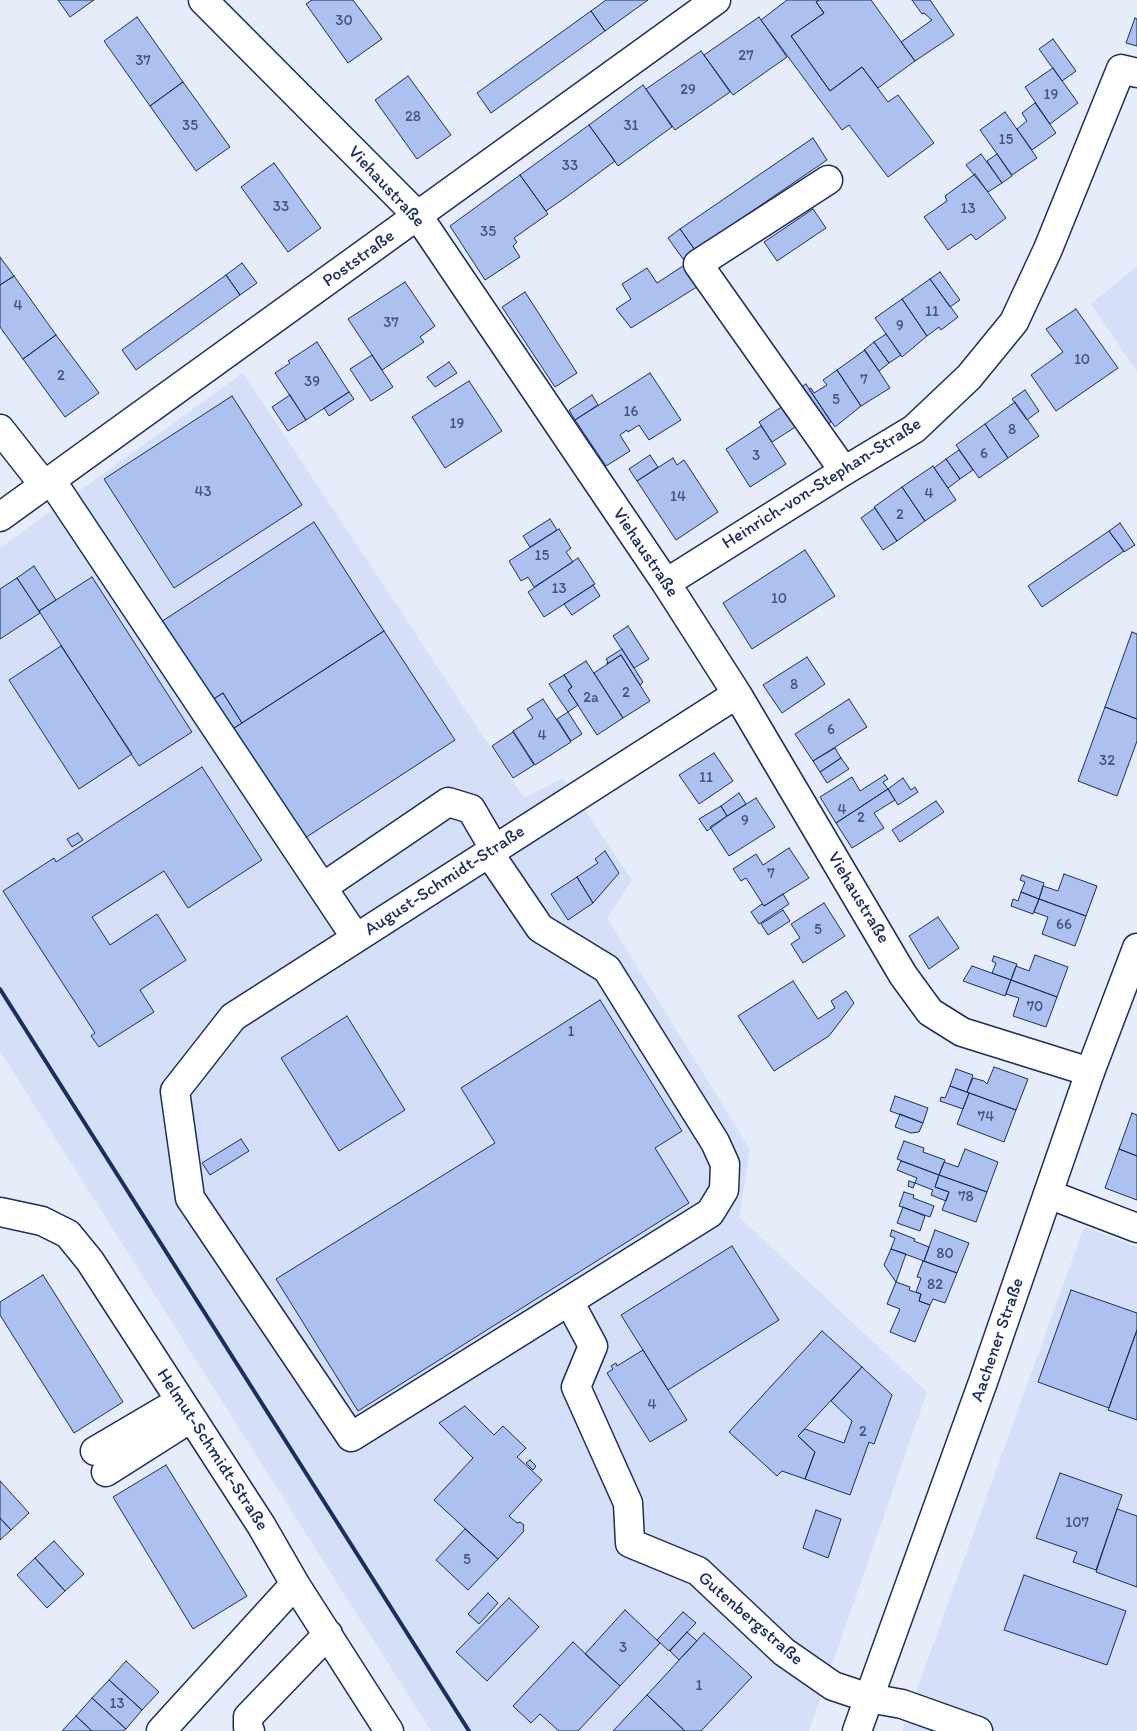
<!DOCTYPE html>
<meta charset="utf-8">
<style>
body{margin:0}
canvas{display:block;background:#e6ecfa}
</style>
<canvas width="1137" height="1731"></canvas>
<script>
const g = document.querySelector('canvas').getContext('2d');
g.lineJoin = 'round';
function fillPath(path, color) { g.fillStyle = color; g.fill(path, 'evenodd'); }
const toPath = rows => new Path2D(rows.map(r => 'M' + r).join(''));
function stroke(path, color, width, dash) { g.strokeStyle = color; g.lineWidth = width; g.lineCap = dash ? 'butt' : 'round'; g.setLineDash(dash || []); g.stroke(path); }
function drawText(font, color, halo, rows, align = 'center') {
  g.font = font + ' Itim,sans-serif'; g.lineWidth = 4.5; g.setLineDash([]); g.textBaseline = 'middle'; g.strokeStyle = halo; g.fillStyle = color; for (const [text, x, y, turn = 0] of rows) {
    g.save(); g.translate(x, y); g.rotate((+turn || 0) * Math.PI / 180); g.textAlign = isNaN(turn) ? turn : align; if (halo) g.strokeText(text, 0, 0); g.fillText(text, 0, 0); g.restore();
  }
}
fillPath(toPath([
 [1137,266,1137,372,1091,304],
 [243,373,524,798,563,778,632,880,607,918,750,1149,739,1217,927,1392,809,1731,431,1731,0,1051,0,548],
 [1084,1227,1137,1247,1137,1731,902,1731]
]), '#d5dff7');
const building = toPath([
 [58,0,94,0,70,17,58,0],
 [312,0,353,0,382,39,348,63,306,4,312,0],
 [606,0,648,0,605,31,591,11,606,0],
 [787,0,819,0,816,2,824,13,791,36,830,91,862,67,888,102,898,95,934,143,888,177,849,125,842,130,761,20,787,0],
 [819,0,871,0,915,61,878,88,862,67,830,91,791,36,824,13,816,2,819,0],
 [912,0,930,0,954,35,915,61,901,42,932,20,924,13,922,14,912,0],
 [591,11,605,31,491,113,477,93,591,11],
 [137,17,183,82,150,106,104,41,137,17],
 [759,17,787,57,733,95,704,55,759,17],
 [1135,18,1137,19,1137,46,1126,43,1135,18],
 [1053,39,1076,71,1062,81,1039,49,1053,39],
 [701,51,730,92,675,130,646,89,701,51],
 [1053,68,1078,103,1050,124,1025,87,1053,68],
 [408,76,451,135,417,159,375,100,408,76],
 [183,82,230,147,196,171,150,106,183,82],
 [643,85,672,127,618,166,589,125,643,85],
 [1035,103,1056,133,1032,150,1017,129,1027,121,1022,113,1035,103],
 [1005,112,1037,158,1012,175,980,130,1005,112],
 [589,125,615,161,569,195,546,211,520,175,589,125],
 [813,138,827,160,695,250,680,229,813,138],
 [981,154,1002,183,988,192,966,165,981,154],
 [997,154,1012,176,1002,183,987,161,997,154],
 [274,163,321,228,288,252,241,187,274,163],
 [975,174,1006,218,976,240,971,234,948,250,924,217,947,201,945,196,975,174],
 [520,175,548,214,514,238,517,242,513,246,520,257,485,280,450,226,520,175],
 [813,209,826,228,777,261,764,242,813,209],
 [680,229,695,250,683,259,668,238,680,229],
 [0,257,14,276,0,285,0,257],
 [242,263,257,283,240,295,226,275,242,263],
 [686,264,700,285,631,328,616,309,631,299,622,284,647,268,657,283,686,264],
 [940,272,960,300,950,307,930,279,940,272],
 [226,275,240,295,136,370,122,350,226,275],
 [14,276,56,335,23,359,0,327,0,285,14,276],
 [930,279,958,317,941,330,939,327,927,336,902,299,930,279],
 [405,282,435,326,420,337,424,342,382,370,348,319,405,282],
 [525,292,577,373,555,387,502,307,525,292],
 [902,299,927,336,902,357,875,318,902,299],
 [1076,309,1118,368,1056,411,1031,375,1063,352,1046,329,1076,309],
 [886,334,901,355,889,363,874,342,886,334],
 [56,335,99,393,65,417,23,359,56,335],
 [317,342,349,392,306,420,275,373,290,363,288,361,317,342],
 [874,342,889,363,879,371,864,350,874,342],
 [865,350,890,388,861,406,837,370,865,350],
 [372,355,393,387,371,401,350,369,372,355],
 [449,362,457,373,435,387,427,377,449,362],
 [837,370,861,406,835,427,809,389,811,388,814,393,827,385,823,380,837,370],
 [650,373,681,420,649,440,639,425,628,432,627,430,620,435,630,451,606,466,575,420,650,373],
 [469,381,502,431,445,468,412,417,469,381],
 [806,384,831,422,820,429,794,391,806,384],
 [1025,390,1039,411,1027,420,1012,399,1025,390],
 [349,392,354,399,329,416,324,408,349,392],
 [290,395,306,420,288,431,272,407,290,395],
 [592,395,598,405,575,420,569,410,592,395],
 [232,396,302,505,174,588,104,479,232,396],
 [1015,402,1039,436,1008,458,985,424,1015,402],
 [783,406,797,426,772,442,759,422,783,406],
 [985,424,1008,458,979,478,956,445,985,424],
 [761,426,786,464,750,487,726,449,761,426],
 [959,450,973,470,960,479,946,459,959,450],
 [650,455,658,467,637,481,629,469,650,455],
 [673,458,677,465,684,460,718,512,676,540,637,481,673,458],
 [946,459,960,479,948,488,934,468,946,459],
 [933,466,956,500,925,521,902,487,933,466],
 [902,487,925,521,897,541,874,507,902,487],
 [875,508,897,541,883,550,861,518,875,508],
 [550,519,557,530,530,547,523,536,550,519],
 [314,522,384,631,242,723,223,693,212,700,161,622,314,522],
 [1120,523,1135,545,1124,552,1109,531,1120,523],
 [559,529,571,548,566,552,573,562,534,587,528,577,521,581,509,561,559,529],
 [1109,531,1124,551,1042,607,1028,586,1109,531],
 [805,550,835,596,752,649,723,603,805,550],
 [578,558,595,584,544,617,528,592,578,558],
 [34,566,56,600,39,611,17,578,34,566],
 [92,577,192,732,139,766,39,611,92,577],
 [17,578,40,613,0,639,0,589,17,578],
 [593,585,600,596,572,615,564,604,593,585],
 [628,626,649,659,634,668,613,636,628,626],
 [384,631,455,740,302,840,231,730,384,631],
 [1132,632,1137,634,1137,719,1105,707,1132,632],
 [61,646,132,754,79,789,9,680,61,646],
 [622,649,643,682,640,685,621,655,607,664,607,663,608,662,606,659,622,649],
 [621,655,650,701,623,718,594,673,621,655],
 [807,657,825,684,782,713,763,685,807,657],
 [586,661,623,718,597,735,568,690,572,687,564,675,586,661],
 [564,675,572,687,568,690,578,705,568,712,549,684,564,675],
 [223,693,242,723,231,730,212,700,223,693],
 [543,699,571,742,535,765,513,731,533,718,527,709,543,699],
 [849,699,867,727,813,761,795,734,849,699],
 [1105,707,1137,719,1137,741,1117,796,1078,781,1105,707],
 [568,712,582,734,571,741,557,719,568,712],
 [513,732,534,765,513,778,492,746,513,732],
 [835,748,841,758,820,772,813,761,835,748],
 [714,753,733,781,699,804,679,775,714,753],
 [841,758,849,769,827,783,820,772,841,758],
 [202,767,262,860,188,908,164,871,92,917,110,945,157,914,186,960,140,990,154,1012,99,1047,91,1036,95,1033,3,891,54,858,56,862,202,767],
 [885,775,888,779,883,782,888,789,836,823,820,797,852,777,860,791,885,775],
 [903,778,911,790,915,787,918,792,898,805,888,789,903,778],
 [888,789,895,800,874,813,884,828,852,848,836,823,888,789],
 [739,793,746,804,727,816,721,806,739,793],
 [756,798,775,827,729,856,710,827,756,798],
 [936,801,944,812,900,842,892,830,936,801],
 [721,806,727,816,707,831,699,819,721,806],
 [78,833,83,840,72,847,67,839,78,833],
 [789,848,809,878,764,906,746,878,741,881,733,869,756,854,763,865,789,848],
 [605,851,619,873,593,903,577,877,598,863,595,859,605,851],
 [1064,874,1097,886,1086,916,1039,899,1043,886,1058,891,1064,874],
 [1022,875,1044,883,1039,899,1021,892,1025,882,1020,880,1022,875],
 [577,877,593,903,568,920,551,894,577,877],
 [1021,892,1039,899,1033,914,1011,906,1013,899,1018,901,1021,892],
 [783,894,789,904,759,924,751,912,762,904,764,906,783,894],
 [1039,899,1086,916,1075,946,1042,934,1048,917,1034,912,1039,899],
 [824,903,845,936,803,963,791,944,800,938,791,924,824,903],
 [783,910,790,921,768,935,761,924,783,910],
 [938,917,959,948,929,969,909,936,938,917],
 [1035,955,1068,967,1057,997,1011,980,1016,966,1029,971,1035,955],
 [994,956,1017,964,1011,980,992,973,996,963,992,961,994,956],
 [972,966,1011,980,1005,996,963,981,972,966],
 [1011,980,1057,997,1046,1027,1013,1016,1019,998,1006,994,1011,980],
 [793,981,818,1019,835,1008,831,1001,846,991,854,1003,829,1036,774,1071,738,1016,793,981],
 [600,1000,682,1131,655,1148,689,1203,358,1411,276,1279,495,1143,461,1088,600,1000],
 [347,1016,405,1110,339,1151,281,1058,347,1016],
 [994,1067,1028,1079,1016,1110,967,1092,973,1078,984,1081,987,1084,994,1067],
 [956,1069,973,1075,967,1092,950,1086,956,1069],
 [950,1086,969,1093,963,1109,940,1101,941,1097,945,1098,950,1086],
 [969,1093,1016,1110,1004,1142,957,1124,969,1093],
 [895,1096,928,1108,923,1123,890,1111,895,1096],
 [1132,1113,1137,1115,1137,1156,1119,1149,1132,1113],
 [900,1114,923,1123,919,1132,911,1133,895,1127,900,1114],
 [241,1139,249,1151,210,1175,202,1163,241,1139],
 [904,1141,924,1148,923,1152,945,1160,939,1175,897,1159,904,1141],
 [965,1149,998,1162,987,1192,939,1175,944,1162,958,1167,965,1149],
 [1119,1149,1137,1156,1137,1200,1105,1188,1119,1149],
 [901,1161,939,1175,935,1187,949,1192,946,1201,931,1195,933,1190,915,1183,917,1178,897,1170,901,1161],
 [939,1175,987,1192,976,1222,942,1210,949,1192,935,1187,939,1175],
 [909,1181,915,1183,913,1188,908,1186,909,1181],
 [904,1192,914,1195,913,1198,934,1206,930,1217,899,1206,904,1192],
 [903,1207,925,1216,920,1231,897,1223,903,1207],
 [892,1230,915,1239,914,1241,929,1247,924,1261,891,1249,895,1238,890,1236,892,1230],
 [935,1230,969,1243,957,1273,924,1261,935,1230],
 [732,1246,779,1320,668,1390,621,1315,732,1246],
 [891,1249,906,1254,896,1282,884,1265,891,1249],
 [923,1261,957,1273,945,1303,933,1299,930,1305,919,1301,921,1294,916,1292,921,1278,917,1277,923,1261],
 [43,1275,123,1402,74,1433,0,1315,0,1302,43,1275],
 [896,1282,910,1287,909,1290,921,1294,919,1301,930,1305,915,1342,890,1332,900,1309,887,1304,896,1282],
 [1071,1290,1137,1313,1137,1330,1109,1408,1038,1382,1071,1290],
 [1137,1330,1137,1420,1108,1410,1137,1330],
 [822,1331,862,1367,798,1436,815,1452,805,1479,782,1471,777,1476,729,1432,822,1331],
 [643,1350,687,1420,650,1442,607,1373,613,1369,611,1366,616,1363,617,1366,643,1350],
 [862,1367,892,1395,874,1444,869,1442,850,1495,805,1479,815,1452,798,1436,805,1429,844,1443,852,1421,831,1401,862,1367],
 [465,1406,494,1435,503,1426,526,1448,517,1457,542,1480,509,1516,517,1523,520,1522,524,1525,523,1529,524,1531,498,1559,434,1500,473,1458,439,1423,465,1406],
 [530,1460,536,1466,533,1470,526,1463,530,1460],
 [166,1465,247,1596,193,1629,113,1497,166,1465],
 [1060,1473,1122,1495,1096,1570,1073,1562,1077,1552,1036,1538,1060,1473],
 [0,1481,29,1513,11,1530,0,1518,0,1481],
 [1117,1509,1137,1516,1137,1587,1096,1572,1117,1509],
 [816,1510,841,1519,828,1558,803,1548,816,1510],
 [0,1518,11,1530,0,1540,0,1518],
 [465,1529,498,1559,468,1590,436,1560,465,1529],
 [54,1541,84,1574,65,1591,35,1558,54,1541],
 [35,1558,65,1591,47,1608,17,1575,35,1558],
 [1024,1575,1126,1611,1107,1665,1004,1630,1024,1575],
 [488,1593,498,1603,479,1624,468,1614,488,1593],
 [509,1598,539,1627,487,1681,456,1652,509,1598],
 [625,1610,660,1643,620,1686,585,1654,625,1610],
 [683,1612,696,1623,669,1651,657,1640,683,1612],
 [687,1632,697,1641,679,1660,670,1651,687,1632],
 [704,1633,752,1677,701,1731,685,1731,647,1695,704,1633],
 [573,1642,620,1686,578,1731,559,1731,540,1714,531,1723,513,1706,573,1642],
 [126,1661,159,1692,142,1710,109,1680,126,1661],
 [109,1680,142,1710,126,1729,92,1698,109,1680],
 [647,1695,685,1731,613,1731,647,1695],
 [92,1698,126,1729,123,1731,92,1731,76,1716,92,1698],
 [76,1716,92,1731,62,1731,76,1716]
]);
fillPath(building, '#adc1f0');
stroke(building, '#1b2f5e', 1);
const minor = toPath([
 [203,0,418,216,666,583,737,694,903,975,930,1012,962,1032,1090,1072],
 [828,180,698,264,844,471],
 [0,429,44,485],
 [51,480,356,938],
 [0,517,716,0],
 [666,583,844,471,914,429,969,377,1014,322,1048,249,1121,69,1137,73],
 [489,853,540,928,607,969,715,1142,725,1164,724,1190,710,1213,351,1437,190,1198,175,1091,233,1017,737,694],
 [323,887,448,802,471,809,495,850],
 [1048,1194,1137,1228],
 [0,1212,42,1221,68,1234,90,1261,261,1525,295,1584,389,1731],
 [569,1301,593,1346,576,1387,628,1503,630,1543,698,1571,784,1652,833,1686,869,1698,902,1704,978,1731],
 [95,1451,180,1401],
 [106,1472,191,1418],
 [161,1731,295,1584],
 [250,1731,248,1727,248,1717,328,1634]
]);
const major = toPath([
 [857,1731,983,1382,1090,1072,1137,948]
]);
stroke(minor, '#1b2f5e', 31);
stroke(major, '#1b2f5e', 31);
stroke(minor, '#fff', 28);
stroke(major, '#fff', 28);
stroke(toPath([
 [0,989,469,1731]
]), '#1b2f5e', 4);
drawText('15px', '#405482', null, [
 ["30",344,21],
 ["27",746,56],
 ["37",143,61],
 ["29",688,90],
 ["19",1051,95],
 ["28",413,117],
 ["35",190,126],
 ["31",631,126],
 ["15",1006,140],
 ["33",570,166],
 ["33",281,207],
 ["13",968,209],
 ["35",488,232],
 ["4",18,306],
 ["11",932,312],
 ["37",391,323],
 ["9",900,326],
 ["10",1082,360],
 ["2",61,376],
 ["7",864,380],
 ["39",312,382],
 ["5",836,400],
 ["16",631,412],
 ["19",457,424],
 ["8",1012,430],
 ["6",984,454],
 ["3",756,456],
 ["43",203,492],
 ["4",929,494],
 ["14",678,497],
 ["2",900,515],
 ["15",542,556],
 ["13",559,589],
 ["10",779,599],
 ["8",794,685],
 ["2",626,693],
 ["2a",591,698],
 ["6",831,730],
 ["4",542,736],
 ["32",1107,761],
 ["11",706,778],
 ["4",842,810],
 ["2",861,818],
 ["9",745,821],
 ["7",771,874],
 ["66",1064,925],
 ["5",818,930],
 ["70",1035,1007],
 ["1",571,1032],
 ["74",986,1117],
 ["78",966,1197],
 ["80",945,1254],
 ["82",935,1285],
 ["4",652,1405],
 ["2",863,1432],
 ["107",1077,1523],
 ["5",467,1560],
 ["3",623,1648],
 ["1",699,1686],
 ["13",117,1704]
]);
drawText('18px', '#1b2f5e', '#fff', [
 ["Viehaustraße",386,187,47],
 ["Poststraße",359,259,-36],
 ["Heinrich-von-Stephan-Straße",822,484,-32],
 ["Viehaustraße",645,553,56],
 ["August-Schmidt-Straße",445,881,-33],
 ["Viehaustraße",858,898,59],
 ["Aachener Straße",998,1340,-71],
 ["Helmut-Schmidt-Straße",212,1450,57],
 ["Gutenbergstraße",750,1619,41]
]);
</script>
